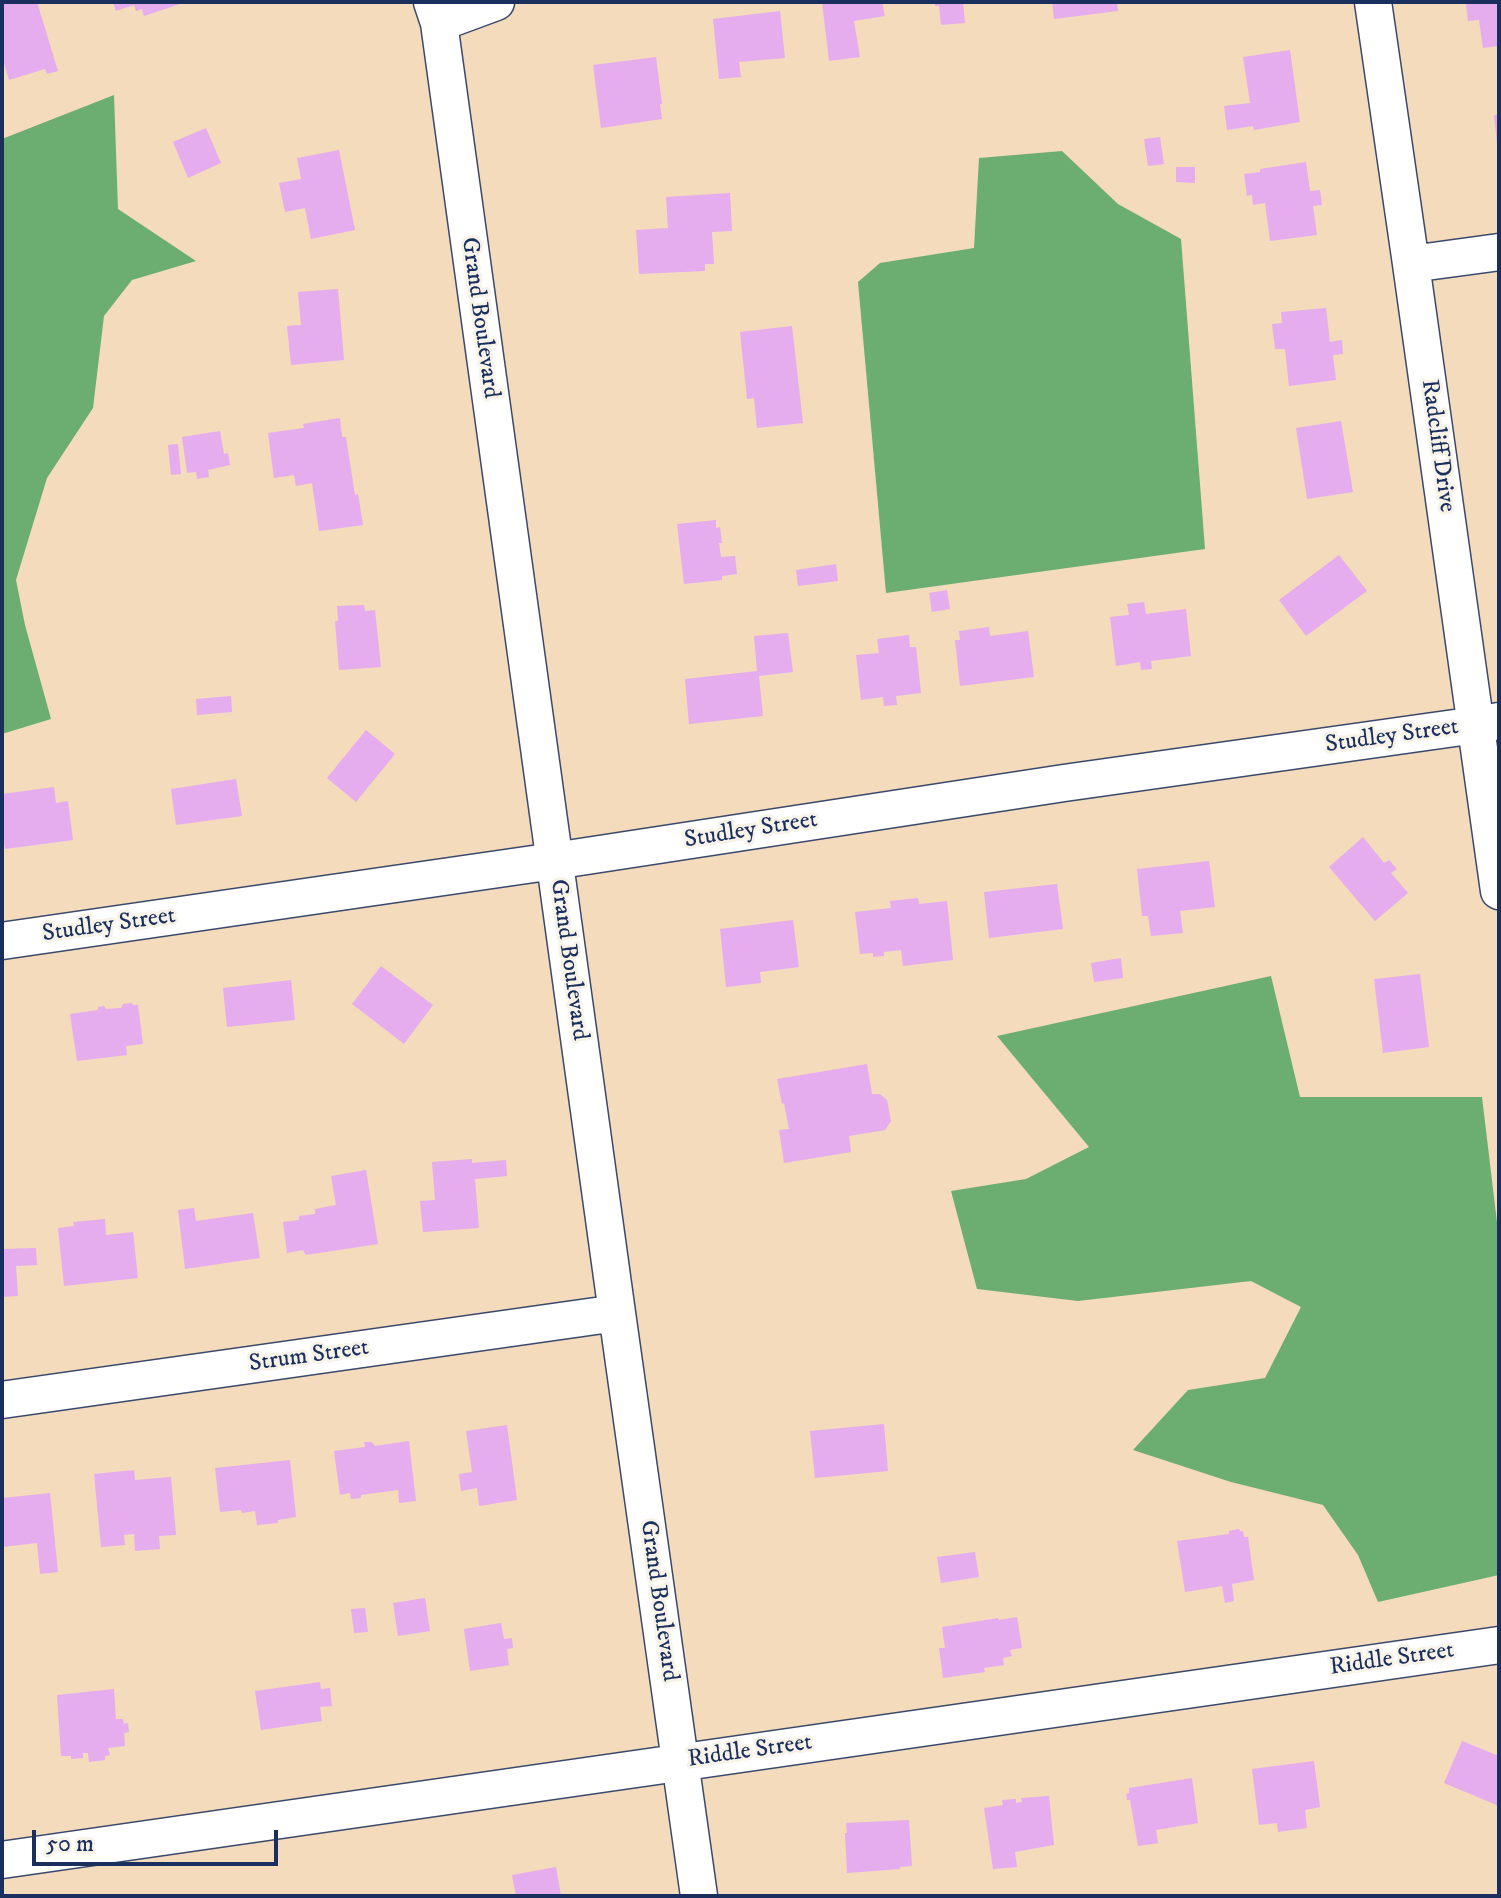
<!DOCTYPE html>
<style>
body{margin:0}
#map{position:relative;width:1501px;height:1898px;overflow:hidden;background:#f3dbbc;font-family:"IM FELL DW Pica",serif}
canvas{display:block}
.frame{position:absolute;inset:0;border:4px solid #1b2f5e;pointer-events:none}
.scale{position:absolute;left:32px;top:1830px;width:246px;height:36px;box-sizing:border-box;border:4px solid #1b2f5e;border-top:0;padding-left:10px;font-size:24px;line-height:28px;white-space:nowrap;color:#1b2f5e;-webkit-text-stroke:6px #f7f3e8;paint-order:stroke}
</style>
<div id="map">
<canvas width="1501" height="1898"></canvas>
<div class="frame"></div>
<div class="scale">50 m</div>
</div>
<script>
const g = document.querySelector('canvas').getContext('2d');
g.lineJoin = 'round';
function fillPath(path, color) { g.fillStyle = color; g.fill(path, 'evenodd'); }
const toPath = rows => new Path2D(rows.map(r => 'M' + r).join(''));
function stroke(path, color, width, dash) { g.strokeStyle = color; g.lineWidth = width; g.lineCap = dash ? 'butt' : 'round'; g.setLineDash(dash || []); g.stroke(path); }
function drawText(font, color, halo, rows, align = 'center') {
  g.font = font + ' "IM FELL DW Pica",serif'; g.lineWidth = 6; g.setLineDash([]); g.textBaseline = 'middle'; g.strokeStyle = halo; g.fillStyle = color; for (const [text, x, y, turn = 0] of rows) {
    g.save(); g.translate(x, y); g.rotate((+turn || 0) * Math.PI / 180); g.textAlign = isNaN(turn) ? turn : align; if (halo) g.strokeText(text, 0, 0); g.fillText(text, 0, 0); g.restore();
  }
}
fillPath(toPath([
 [114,95,118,209,196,261,132,280,104,316,93,408,47,478,16,580,25,625,51,719,2,734,2,139],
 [1062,151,1118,204,1181,239,1205,549,886,593,858,282,880,263,974,248,979,158],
 [1271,976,1300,1097,1482,1097,1499,1239,1499,1575,1378,1602,1358,1555,1323,1505,1231,1482,1133,1450,1188,1390,1265,1378,1301,1307,1251,1281,1078,1301,977,1289,951,1191,1026,1179,1089,1147,997,1036]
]), '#6cad71');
fillPath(toPath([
 [2,2,37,2,58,71,47,74,45,69,9,80,2,57],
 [113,2,183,2,183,3,144,16,142,9,136,11,134,5,116,11],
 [822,2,882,2,885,16,854,21,860,57,829,61],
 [935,2,963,2,965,23,941,25,939,6,935,6],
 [1052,2,1117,2,1118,11,1054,19],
 [1477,2,1499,2,1499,46,1483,48,1479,20,1468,21,1466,4],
 [780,11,785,58,739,62,741,77,719,79,713,19],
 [1290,50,1300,122,1254,130,1253,126,1227,130,1224,106,1250,103,1243,57],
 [656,57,662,104,660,104,662,119,601,128,593,65],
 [1494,115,1499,115,1499,144,1497,144],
 [206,128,221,163,188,178,173,142],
 [1160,137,1164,164,1148,166,1144,139],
 [339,150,355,230,311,239,305,208,285,212,279,183,301,179,297,158],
 [1306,162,1310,191,1320,190,1322,205,1313,206,1317,235,1270,241,1265,203,1253,205,1252,195,1247,196,1244,174,1260,172,1260,169],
 [1176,167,1195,167,1195,183,1176,182],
 [730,193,732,231,712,232,714,264,705,264,705,271,639,274,636,230,668,228,666,197],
 [338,289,344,360,291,365,287,326,301,325,298,292],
 [1326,308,1330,342,1342,340,1343,354,1333,355,1336,380,1289,386,1285,349,1275,349,1272,324,1282,323,1281,312],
 [792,326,803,423,757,428,754,398,747,399,740,332],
 [340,418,342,437,346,437,355,495,358,494,363,525,319,531,312,483,296,486,294,475,274,478,268,433,304,428,303,424],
 [1341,421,1353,492,1307,499,1296,428],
 [220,431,224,454,228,453,230,465,208,470,209,477,197,479,196,472,187,473,182,437],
 [178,444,181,474,171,475,168,445],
 [716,520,716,528,720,527,722,543,719,543,721,557,735,556,737,574,722,576,722,580,684,584,677,524],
 [1339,555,1367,591,1306,636,1279,600],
 [836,564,838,581,798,586,796,570],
 [947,590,950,609,932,612,929,593],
 [1144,602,1146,614,1186,609,1191,656,1151,661,1152,669,1141,670,1140,662,1116,666,1110,617,1129,615,1127,604],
 [364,605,365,611,375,610,381,667,339,670,335,621,338,621,337,606],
 [989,627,990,636,1028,631,1034,677,960,686,955,640,960,640,959,631],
 [788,633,793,672,759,676,763,716,689,724,685,679,757,671,754,636],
 [909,635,910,647,916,647,921,693,896,696,897,705,884,706,883,697,861,700,856,655,879,653,877,639],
 [231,696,232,712,197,715,196,699],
 [366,730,395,754,356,802,327,778],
 [236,779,242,816,176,825,171,789],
 [54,787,56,803,68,801,73,840,5,849,2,831,2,809,4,809,2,794],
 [1363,837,1384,863,1389,860,1397,869,1391,873,1408,893,1375,921,1329,867],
 [1209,861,1215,907,1180,911,1183,933,1151,936,1148,916,1142,916,1137,869],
 [1057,884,1063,929,989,938,984,892],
 [918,898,919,904,947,901,953,960,903,966,901,950,884,952,884,956,873,957,873,953,860,954,855,912,891,908,890,901],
 [793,920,799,967,760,972,761,983,726,987,720,929],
 [1121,958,1123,978,1094,982,1091,963],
 [381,966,433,1005,404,1044,352,1004],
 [1420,974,1429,1047,1383,1053,1374,979],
 [291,980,295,1020,227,1027,223,988],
 [132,1003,133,1005,138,1005,143,1044,126,1046,127,1055,77,1061,70,1014,98,1010,98,1007,104,1006,106,1009,121,1008,123,1004],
 [867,1064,872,1094,880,1094,887,1100,891,1121,885,1130,849,1136,851,1152,784,1163,779,1130,789,1129,784,1103,782,1104,777,1079],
 [472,1159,472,1163,506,1160,507,1176,475,1179,479,1228,423,1232,420,1201,435,1200,432,1162],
 [366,1170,378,1244,306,1255,303,1250,287,1253,283,1222,299,1220,299,1216,315,1214,315,1209,336,1205,331,1176],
 [194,1208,196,1221,253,1213,260,1258,185,1269,178,1210],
 [105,1219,106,1235,133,1232,138,1278,64,1286,58,1228,74,1226,73,1222],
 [36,1248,37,1265,16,1266,18,1296,2,1297,2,1249],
 [884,1424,888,1471,815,1478,810,1431],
 [507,1425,517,1500,479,1506,477,1488,461,1491,459,1474,472,1472,466,1431],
 [409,1441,416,1501,399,1503,398,1490,361,1495,361,1498,351,1499,350,1493,340,1495,334,1451,365,1447,364,1442,372,1442,375,1446],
 [290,1460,296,1517,278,1520,278,1523,257,1525,255,1511,242,1513,241,1510,220,1512,215,1468],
 [134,1470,135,1480,171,1477,176,1535,159,1536,160,1549,135,1551,134,1534,124,1535,125,1545,101,1547,94,1474],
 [50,1493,58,1572,40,1574,37,1543,2,1547,2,1498],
 [1239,1529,1240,1531,1243,1531,1244,1537,1248,1537,1254,1580,1232,1584,1234,1601,1225,1603,1222,1586,1185,1592,1177,1541,1229,1534,1229,1531],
 [975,1552,979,1577,941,1583,937,1557],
 [425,1598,430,1631,398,1636,393,1603],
 [365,1608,368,1632,354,1633,351,1609],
 [1017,1617,1022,1648,1010,1650,1012,1656,1003,1658,1004,1665,984,1668,985,1672,943,1678,939,1648,945,1648,942,1627,998,1618,999,1620],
 [501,1623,504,1639,512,1638,513,1648,507,1649,509,1665,470,1671,464,1629],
 [320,1682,321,1689,330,1688,332,1706,320,1707,322,1721,261,1730,255,1691],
 [114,1689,116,1719,123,1719,124,1724,128,1723,129,1732,124,1733,125,1746,108,1748,110,1755,105,1756,105,1760,89,1762,88,1753,83,1753,83,1758,71,1759,71,1756,61,1756,57,1695],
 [1462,1741,1499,1756,1499,1806,1444,1783],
 [1314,1761,1320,1807,1305,1810,1307,1828,1278,1832,1277,1823,1259,1825,1252,1769],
 [1192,1778,1198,1823,1156,1830,1158,1843,1138,1846,1130,1800,1127,1800,1126,1794,1129,1793,1129,1788],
 [1049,1796,1054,1845,1015,1852,1017,1867,993,1869,984,1808,1003,1805,1002,1800,1016,1799,1016,1803,1022,1802,1021,1798],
 [909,1820,912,1866,900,1867,900,1869,847,1873,845,1833,847,1833,846,1823],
 [556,1867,561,1896,516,1896,512,1875]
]), '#e5acee');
const minor = toPath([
 [432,2,439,23,617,1313,699,1896],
 [1373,2,1411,264,1499,891],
 [439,23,496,2],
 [1411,264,1499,252],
 [2,941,554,861,1064,783,1476,725,1499,721],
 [2,1400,617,1313],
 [2,1860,1499,1645]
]);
stroke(minor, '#3b496c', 39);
stroke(minor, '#fff', 36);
drawText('24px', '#1b2f5e', '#f7f3e8', [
 ["Grand Boulevard",479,318,82],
 ["Radcliff Drive",1437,446,82],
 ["Studley Street",1392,737,-8],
 ["Studley Street",751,831,-9],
 ["Studley Street",109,926,-8],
 ["Grand Boulevard",568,960,82],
 ["Strum Street",309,1357,-8],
 ["Grand Boulevard",658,1601,82],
 ["Riddle Street",1392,1660,-8],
 ["Riddle Street",750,1752,-8]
]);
</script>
